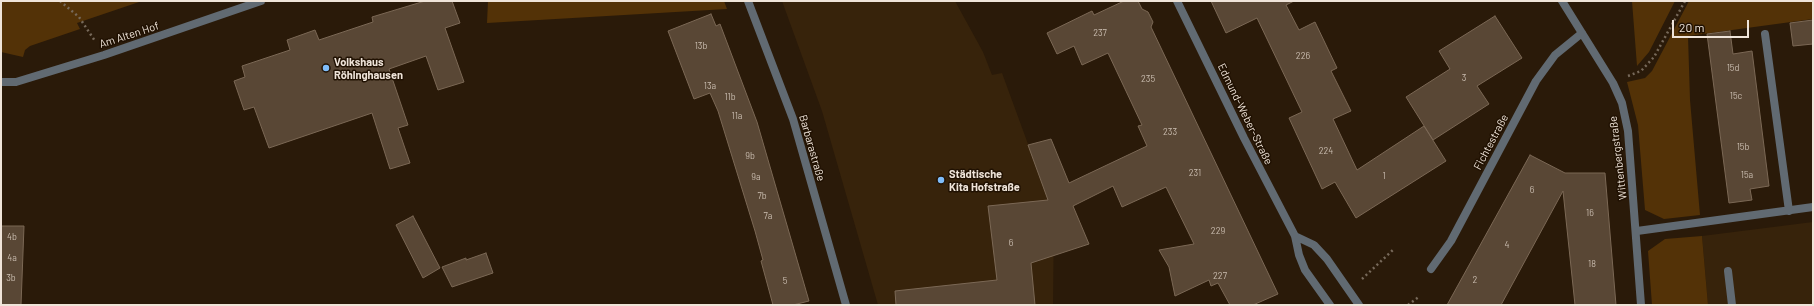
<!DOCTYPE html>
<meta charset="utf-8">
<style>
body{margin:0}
#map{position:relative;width:1814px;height:306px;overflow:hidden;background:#2a1a09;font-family:Barlow,sans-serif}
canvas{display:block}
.frame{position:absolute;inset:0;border:2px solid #efe4d9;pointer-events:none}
.scale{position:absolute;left:1672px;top:20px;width:77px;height:18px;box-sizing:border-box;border:2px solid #efe4d9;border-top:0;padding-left:5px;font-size:12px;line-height:14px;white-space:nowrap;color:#efe4d9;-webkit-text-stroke:3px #201102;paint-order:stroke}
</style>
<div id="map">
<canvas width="1814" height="306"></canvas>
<div class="frame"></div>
<div class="scale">20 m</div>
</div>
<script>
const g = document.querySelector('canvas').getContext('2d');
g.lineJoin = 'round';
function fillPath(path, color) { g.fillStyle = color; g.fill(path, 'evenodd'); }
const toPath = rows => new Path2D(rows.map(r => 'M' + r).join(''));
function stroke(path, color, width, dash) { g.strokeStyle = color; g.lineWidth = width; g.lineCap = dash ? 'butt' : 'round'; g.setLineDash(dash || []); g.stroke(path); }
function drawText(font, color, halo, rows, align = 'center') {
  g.font = font + ' Barlow,sans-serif'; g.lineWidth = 3; g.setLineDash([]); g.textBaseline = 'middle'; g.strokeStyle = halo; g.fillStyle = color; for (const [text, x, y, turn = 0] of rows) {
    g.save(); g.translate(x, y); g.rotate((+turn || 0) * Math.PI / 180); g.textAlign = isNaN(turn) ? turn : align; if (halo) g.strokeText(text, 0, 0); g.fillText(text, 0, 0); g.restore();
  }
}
fillPath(toPath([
 [782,1,955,1,983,52,992,75,1002,73,1054,215,1053,305,878,305,822,111],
 [1813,222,1813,305,1708,305,1702,236]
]), '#37230b');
fillPath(toPath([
 [1,1,142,1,77,23,80,29,30,46,25,50,23,57,1,52],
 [488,1,724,1,727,9,487,23],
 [1632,1,1675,1,1649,52,1637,66],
 [1689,1,1813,1,1813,19,1688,36,1690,100,1700,215,1664,219,1645,210,1638,125,1627,82,1645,78,1652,71],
 [1702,236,1708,305,1652,305,1648,251,1665,239]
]), '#533207');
const building = toPath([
 [425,1,452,1,460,23,445,28,464,82,438,90,426,56,389,69,408,125,398,128,410,163,390,169,372,113,269,148,254,107,244,110,234,81,245,77,242,66,290,50,287,40,315,30,319,40,373,22,372,17,425,1],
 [1124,1,1138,1,1142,9,1148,12,1153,22,1151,27,1278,294,1253,305,1230,305,1218,283,1211,286,1209,280,1175,296,1169,267,1159,250,1194,244,1166,187,1122,207,1113,186,1073,206,1089,244,1031,263,1035,305,896,305,895,291,997,280,988,206,1048,200,1028,145,1051,139,1069,183,1147,146,1138,126,1142,125,1108,53,1082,65,1074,46,1057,54,1047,33,1092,11,1094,15,1124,1],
 [1211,1,1294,1,1286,5,1299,30,1315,22,1337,68,1331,71,1351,111,1333,119,1357,170,1424,126,1446,161,1356,218,1335,182,1322,189,1289,118,1302,112,1257,18,1226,33,1211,1],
 [711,14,716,26,720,24,757,122,809,301,793,305,773,305,761,261,763,260,755,231,718,111,710,93,694,99,668,31,711,14],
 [1495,16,1522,58,1477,86,1489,104,1433,140,1406,97,1450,69,1439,51,1495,16],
 [1813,20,1813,44,1793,46,1790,23,1813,20],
 [1730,31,1733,54,1752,51,1769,186,1750,189,1752,200,1729,203,1707,34,1730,31],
 [1530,155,1565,173,1605,173,1616,305,1575,305,1563,191,1501,305,1447,305,1530,155],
 [413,216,440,268,423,278,396,225,413,216],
 [1,226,24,226,21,305,1,305,1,226],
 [486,253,493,273,452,287,442,267,466,258,466,260,486,253]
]);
fillPath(building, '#594735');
stroke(building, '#7b6855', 1);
stroke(toPath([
 [60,1,79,17,95,41],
 [1628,76,1641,71,1654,57,1685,1],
 [1362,279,1394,249],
 [1408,305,1420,296]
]), '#77695a', 2.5, [2, 3]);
stroke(toPath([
 [1728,271,1732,305]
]), '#616a72', 8);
stroke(toPath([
 [748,1,793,119,846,305],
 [1177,1,1244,138,1295,236,1299,255,1305,270,1330,305],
 [1562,1,1613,83,1622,103,1628,131,1641,305],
 [1765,34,1789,211],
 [1,82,16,82,104,55,261,1],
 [1637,231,1813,207],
 [1295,236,1314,245,1327,259,1359,305],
 [1431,269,1451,241,1536,81,1555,55,1582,33]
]), '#616a72', 8);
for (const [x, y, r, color] of [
 [326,68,4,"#7fbdfa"],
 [941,180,4,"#7fbdfa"]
]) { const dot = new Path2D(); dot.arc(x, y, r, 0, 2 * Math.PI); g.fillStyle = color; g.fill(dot); stroke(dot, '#201102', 1.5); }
drawText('9px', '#cabdb0', null, [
 ["237",1100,33],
 ["13b",701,46],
 ["226",1303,56],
 ["15d",1733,68],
 ["3",1464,78],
 ["235",1148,79],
 ["13a",710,86],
 ["15c",1736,96],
 ["11b",730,97],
 ["11a",737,116],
 ["233",1170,132],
 ["15b",1743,147],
 ["224",1326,151],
 ["9b",750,156],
 ["231",1195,173],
 ["15a",1747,175],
 ["1",1384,176],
 ["9a",756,177],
 ["6",1532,190],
 ["7b",762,196],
 ["16",1590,213],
 ["7a",768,216],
 ["229",1218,231],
 ["4b",12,237],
 ["6",1011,243],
 ["4",1507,245],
 ["4a",12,258],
 ["18",1592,264],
 ["227",1220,276],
 ["3b",11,278],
 ["2",1475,280],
 ["5",785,281]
]);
drawText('11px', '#efe4d9', '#201102', [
 ["Am Alten Hof",129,35,-18],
 ["Edmund-Weber-Straße",1245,114,64],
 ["Fichtestraße",1491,142,-62],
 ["Barbarastraße",812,148,74],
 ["Wittenbergstraße",1618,158,-97]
]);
drawText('bold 11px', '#efe4d9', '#201102', [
 ["Volkshaus",334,62],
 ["Röhlnghausen",334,75],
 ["Städtische",949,174],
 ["Kita Hofstraße",949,187]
], 'left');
</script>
